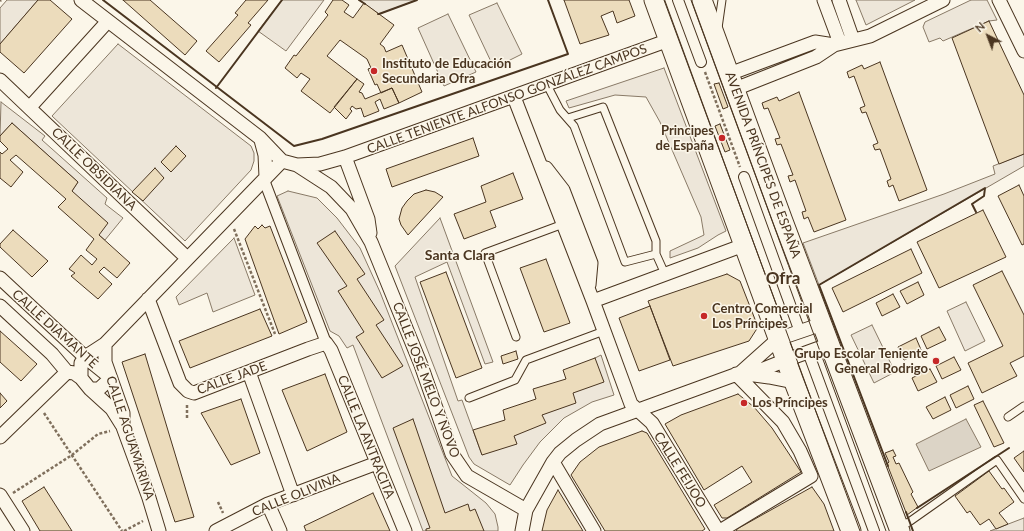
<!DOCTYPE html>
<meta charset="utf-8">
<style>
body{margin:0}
#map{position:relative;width:1024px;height:531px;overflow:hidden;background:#fbf6e9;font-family:Lato,sans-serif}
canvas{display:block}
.north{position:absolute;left:968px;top:16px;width:40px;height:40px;-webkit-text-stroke:3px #fbf6e9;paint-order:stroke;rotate:318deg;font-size:11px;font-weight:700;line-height:16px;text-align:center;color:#4a3520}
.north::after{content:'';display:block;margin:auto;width:14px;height:18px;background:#4a3520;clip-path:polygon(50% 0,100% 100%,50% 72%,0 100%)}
</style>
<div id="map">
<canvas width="1024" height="531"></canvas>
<div class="north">N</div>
</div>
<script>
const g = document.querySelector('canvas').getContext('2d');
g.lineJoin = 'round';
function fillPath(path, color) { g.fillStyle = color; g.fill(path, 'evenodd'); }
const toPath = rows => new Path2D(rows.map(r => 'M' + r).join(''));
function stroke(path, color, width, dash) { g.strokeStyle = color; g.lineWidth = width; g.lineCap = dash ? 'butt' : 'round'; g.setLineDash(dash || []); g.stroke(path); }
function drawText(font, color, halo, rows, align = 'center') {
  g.font = font + ' Lato,sans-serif'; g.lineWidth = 3; g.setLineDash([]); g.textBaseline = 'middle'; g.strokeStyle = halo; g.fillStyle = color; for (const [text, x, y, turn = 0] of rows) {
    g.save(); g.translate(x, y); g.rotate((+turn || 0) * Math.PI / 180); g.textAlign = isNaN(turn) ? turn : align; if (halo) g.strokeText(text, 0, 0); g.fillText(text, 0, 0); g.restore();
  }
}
const green = toPath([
 [7,0,38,0,0,44,0,8,7,0],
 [282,0,324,0,286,51,258,31,282,0],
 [359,0,417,0,379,14,359,0],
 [856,0,915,0,866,25,856,0],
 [971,0,987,0,997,20,989,21,943,41,940,38,929,42,923,27,925,22,971,0],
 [497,3,522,54,494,68,469,15,497,3],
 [448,14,476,72,444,86,418,28,448,14],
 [118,44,251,146,254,153,254,161,251,170,185,241,52,116,118,44],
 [664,68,726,231,718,235,698,248,670,258,670,251,704,235,701,217,660,122,646,97,615,95,569,108,566,101,664,68],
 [1,102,45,136,42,140,107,198,105,204,123,218,105,240,99,235,72,191,78,182,12,123,0,136,1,102],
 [1024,154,1024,166,819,285,803,243,944,194,995,174,993,166,1024,154],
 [288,191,317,198,337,218,360,248,380,292,452,476,486,503,495,514,498,527,498,531,423,531,353,345,347,348,339,336,330,331,277,196,288,191],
 [440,218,493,362,485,364,447,262,415,277,458,401,462,400,482,455,514,436,542,415,595,358,601,355,614,395,592,402,564,418,540,442,523,465,510,485,474,464,469,457,395,266,440,218],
 [234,238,255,295,213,312,207,293,179,305,176,297,234,238],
 [966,302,985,341,965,351,947,311,966,302],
 [872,325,895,372,874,383,851,335,872,325],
 [1024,518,1024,531,990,531,1024,518]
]);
fillPath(green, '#ede6d9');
stroke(green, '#887966', 1);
const water = toPath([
 [966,419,981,447,929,471,916,444,966,419]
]);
fillPath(water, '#dcd4c6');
stroke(water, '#887966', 1);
const building = toPath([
 [38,0,50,0,72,19,24,73,0,52,0,44,38,0],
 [123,0,150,0,197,41,185,55,123,0],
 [246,0,268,0,248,23,251,25,219,62,206,51,238,15,235,13,246,0],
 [333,0,342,0,349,5,344,12,353,18,364,3,394,25,380,44,384,47,386,52,402,45,422,92,399,103,392,88,381,93,377,84,375,85,368,69,371,68,367,59,340,40,327,56,357,79,330,113,301,91,310,79,301,73,297,78,285,68,294,55,296,56,328,15,325,12,333,0],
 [564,0,629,0,635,16,617,23,613,11,601,16,609,35,580,44,564,0],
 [989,21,1024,95,1024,154,999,164,952,38,989,21],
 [880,62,927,190,899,201,893,185,889,187,887,181,891,179,880,149,875,150,873,145,878,143,866,112,862,113,860,108,865,106,854,76,849,78,847,72,862,65,864,69,880,62],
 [357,79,364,84,359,92,362,93,365,99,392,88,399,103,384,109,380,99,375,102,379,111,364,117,361,108,356,109,352,106,350,109,352,111,346,119,334,107,357,79],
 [719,83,728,107,723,109,714,84,719,83],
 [799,92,846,220,814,232,808,217,804,219,802,212,806,211,795,180,790,182,788,176,793,175,781,144,777,145,775,139,780,138,768,108,764,109,762,103,777,97,779,101,799,92],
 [12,123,78,182,72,191,108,223,99,235,130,263,117,278,104,267,99,272,112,284,98,299,71,276,75,273,69,269,81,255,92,265,97,259,86,250,94,239,58,207,66,199,16,155,10,160,23,172,11,187,0,178,0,152,2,154,8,149,0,141,0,136,12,123],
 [720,124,730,150,725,152,715,126,720,124],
 [473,138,479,156,392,187,386,169,473,138],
 [176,146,186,156,171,172,161,162,176,146],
 [155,168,164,178,143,201,132,192,155,168],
 [513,173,523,199,490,211,496,227,464,239,454,214,486,202,481,186,513,173],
 [1019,185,1024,196,1024,244,1022,245,998,196,1019,185],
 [426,190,435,192,443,197,408,235,401,225,399,219,402,208,407,201,414,194,426,190],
 [983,210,1006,257,939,288,917,242,983,210],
 [262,225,265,228,270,226,307,322,279,334,245,239,255,226,258,229,262,225],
 [13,230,48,261,32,277,0,247,0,244,13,230],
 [335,231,365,274,357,279,384,320,376,325,403,366,382,378,356,337,364,332,338,291,347,286,317,243,335,231],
 [911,249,922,273,843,312,832,288,911,249],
 [546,259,570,323,544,332,520,268,546,259],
 [1002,271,1024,315,1024,356,1010,363,1017,376,982,393,968,363,1003,346,973,285,1002,271],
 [446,272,482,368,456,378,420,282,446,272],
 [727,274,740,281,758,327,749,341,673,366,648,301,727,274],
 [918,282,924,295,907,304,900,291,918,282],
 [893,294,900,307,882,316,876,303,893,294],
 [650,306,670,360,639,371,619,318,650,306],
 [260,309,272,336,190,368,179,341,260,309],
 [939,327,946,340,927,349,921,336,939,327],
 [0,331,37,364,21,381,0,362,0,331],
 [916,338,922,352,904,360,898,347,916,338],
 [516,351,518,359,503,364,501,356,516,351],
 [145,354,194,517,175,522,122,362,145,354],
 [954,357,961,370,942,379,936,366,954,357],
 [595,358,604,382,573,393,576,403,542,415,546,423,514,436,517,444,482,455,473,430,505,420,503,410,536,399,533,389,566,379,563,370,595,358],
 [930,369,937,382,918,391,912,378,930,369],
 [325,374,347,432,307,451,282,390,325,374],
 [968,386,974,399,956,408,950,395,968,386],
 [0,393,7,401,0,408,0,393],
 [738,394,754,407,772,428,801,472,727,518,722,518,714,505,752,482,742,466,704,490,665,424,681,415,738,394],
 [945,397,951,410,933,419,926,407,945,397],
 [241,399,260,453,231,465,201,413,241,399],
 [983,401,1004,443,994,447,974,405,983,401],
 [413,419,445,513,468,504,470,511,475,509,484,531,426,531,426,529,430,528,393,428,413,419],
 [642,431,647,433,705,529,702,531,605,531,571,475,580,462,599,447,642,431],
 [893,450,896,456,893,457,896,464,899,463,913,492,911,494,918,507,907,515,887,464,889,462,885,453,893,450],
 [1024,451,1024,472,1014,458,1024,451],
 [989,471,1002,489,1004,488,1014,502,999,513,1008,524,996,529,989,519,980,525,970,511,967,513,955,496,989,471],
 [44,487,72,531,40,531,22,501,44,487],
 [812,487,824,504,834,531,736,531,737,529,812,487],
 [558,490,583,531,542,531,547,510,558,490],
 [373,493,390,531,306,531,304,526,373,493]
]);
fillPath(building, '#ecdcbc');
stroke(building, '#4a3520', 1);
const service = toPath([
 [718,28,722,0],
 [547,85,560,110,574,126,625,262,656,254],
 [568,118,603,107,656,241,656,254,665,274],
 [516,337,485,253,566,223],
 [469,398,515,380,526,360,604,331],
 [1008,417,1024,406],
 [898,527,909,522,997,460,1024,499]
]);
const pedestrian = toPath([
 [678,0,701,62],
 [744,177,800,332],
 [264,180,326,343],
 [808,352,874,531]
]);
const minor = toPath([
 [81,0,260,138,282,161,297,165,320,164,345,157,669,40],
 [824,0,840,43],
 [839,0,853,40],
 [999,0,1024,51],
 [729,74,815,42,834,45],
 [0,80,187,258],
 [735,89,816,57,834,45,870,36,943,0],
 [514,97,593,301,631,404,652,423,718,531],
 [30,107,108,21],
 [261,140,265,155,266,177],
 [345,157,368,219,370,233],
 [297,165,331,187,352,209,371,242,421,365,452,454,467,476,526,510],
 [546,168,563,190,591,263,589,285],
 [0,278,85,357,111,378,99,389,90,389],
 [148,299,180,383,188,391,194,393,308,349,326,343,331,350,405,531],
 [593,301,744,245],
 [0,306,52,354,67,372,74,373,81,378,90,389,112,409,122,425],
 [105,344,105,362,123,413,123,427,149,498,159,531],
 [249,372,293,495],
 [740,373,778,339,822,324],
 [751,374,786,360,830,344],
 [81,378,81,363,85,357,105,344,282,161],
 [0,437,67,372],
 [553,462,594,531],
 [0,495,23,531],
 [268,504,280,531],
 [216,531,268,504,377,463],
 [522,531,526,510,553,462,560,453,576,440,600,424,740,373,769,377,794,382],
 [720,531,811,476,800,451,783,422,736,374]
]);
const secondary = toPath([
 [654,0,794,382,851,531],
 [702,0,783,221,900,531]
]);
stroke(service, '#4a3520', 9);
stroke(pedestrian, '#4a3520', 12);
stroke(minor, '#4a3520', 15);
stroke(secondary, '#4a3520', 21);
stroke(toPath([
 [0,1,1,0],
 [705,72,740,167],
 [234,229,275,334],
 [44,413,122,531],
 [187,418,187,405],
 [13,493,72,455,98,434,110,431],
 [218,502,223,513],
 [124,531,143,521]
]), '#7f6f5c', 2.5, [3, 2]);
stroke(service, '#fbf6e9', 7);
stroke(pedestrian, '#fbf6e9', 10);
stroke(minor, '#fbf6e9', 13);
stroke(secondary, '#fbf6e9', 19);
stroke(toPath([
 [664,0,860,531],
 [691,0,886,531]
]), '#4a3520', 1);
stroke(toPath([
 [103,0,294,146,322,139,568,54,548,0],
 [359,0,365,4],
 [378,14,379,14,417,0],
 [216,88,282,0],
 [888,466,819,285,985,188,984,196,972,204,976,212],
 [917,508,1009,448],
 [906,512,913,531]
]), '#4a3520', 2);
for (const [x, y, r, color] of [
 [374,71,4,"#c62828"],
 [722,138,4,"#c62828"],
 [704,316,4,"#c62828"],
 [936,361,4,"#c62828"],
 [744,403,4,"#c62828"]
]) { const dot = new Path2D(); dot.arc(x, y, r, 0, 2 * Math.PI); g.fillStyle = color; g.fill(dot); stroke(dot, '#fbf6e9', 1.5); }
drawText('bold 13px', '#4a3520', '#fbf6e9', [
 ["Instituto de Educación",382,64],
 ["Secundaria Ofra",382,79],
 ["Principes",714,131,"right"],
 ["de España",714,146,"right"],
 ["Centro Comercial",712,309],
 ["Los Príncipes",712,324],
 ["Grupo Escolar Teniente",928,354,"right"],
 ["General Rodrigo",928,369,"right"],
 ["Los Príncipes",752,403]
], 'left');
drawText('13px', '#4a3520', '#fbf6e9', [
 ["CALLE TENIENTE ALFONSO GONZÁLEZ CAMPOS",507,99,-20],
 ["AVENIDA PRÍNCIPES DE ESPAÑA",763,165,70],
 ["CALLE OBSIDIANA",94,169,44],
 ["CALLE DIAMANTE",55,329,42],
 ["CALLE JADE",232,378,-20],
 ["CALLE JOSÉ MELO Y NOVO",426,380,69],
 ["CALLE LA ANTRACITA",366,437,68],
 ["CALLE AGUAMARINA",130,438,72],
 ["CALLE FEIJOO",680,470,58],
 ["CALLE OLIVINA",296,495,-22]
]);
drawText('bold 14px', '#4a3520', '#fbf6e9', [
 ["Santa Clara",460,255]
]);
drawText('bold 17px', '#4a3520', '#fbf6e9', [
 ["Ofra",783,279]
]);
</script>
